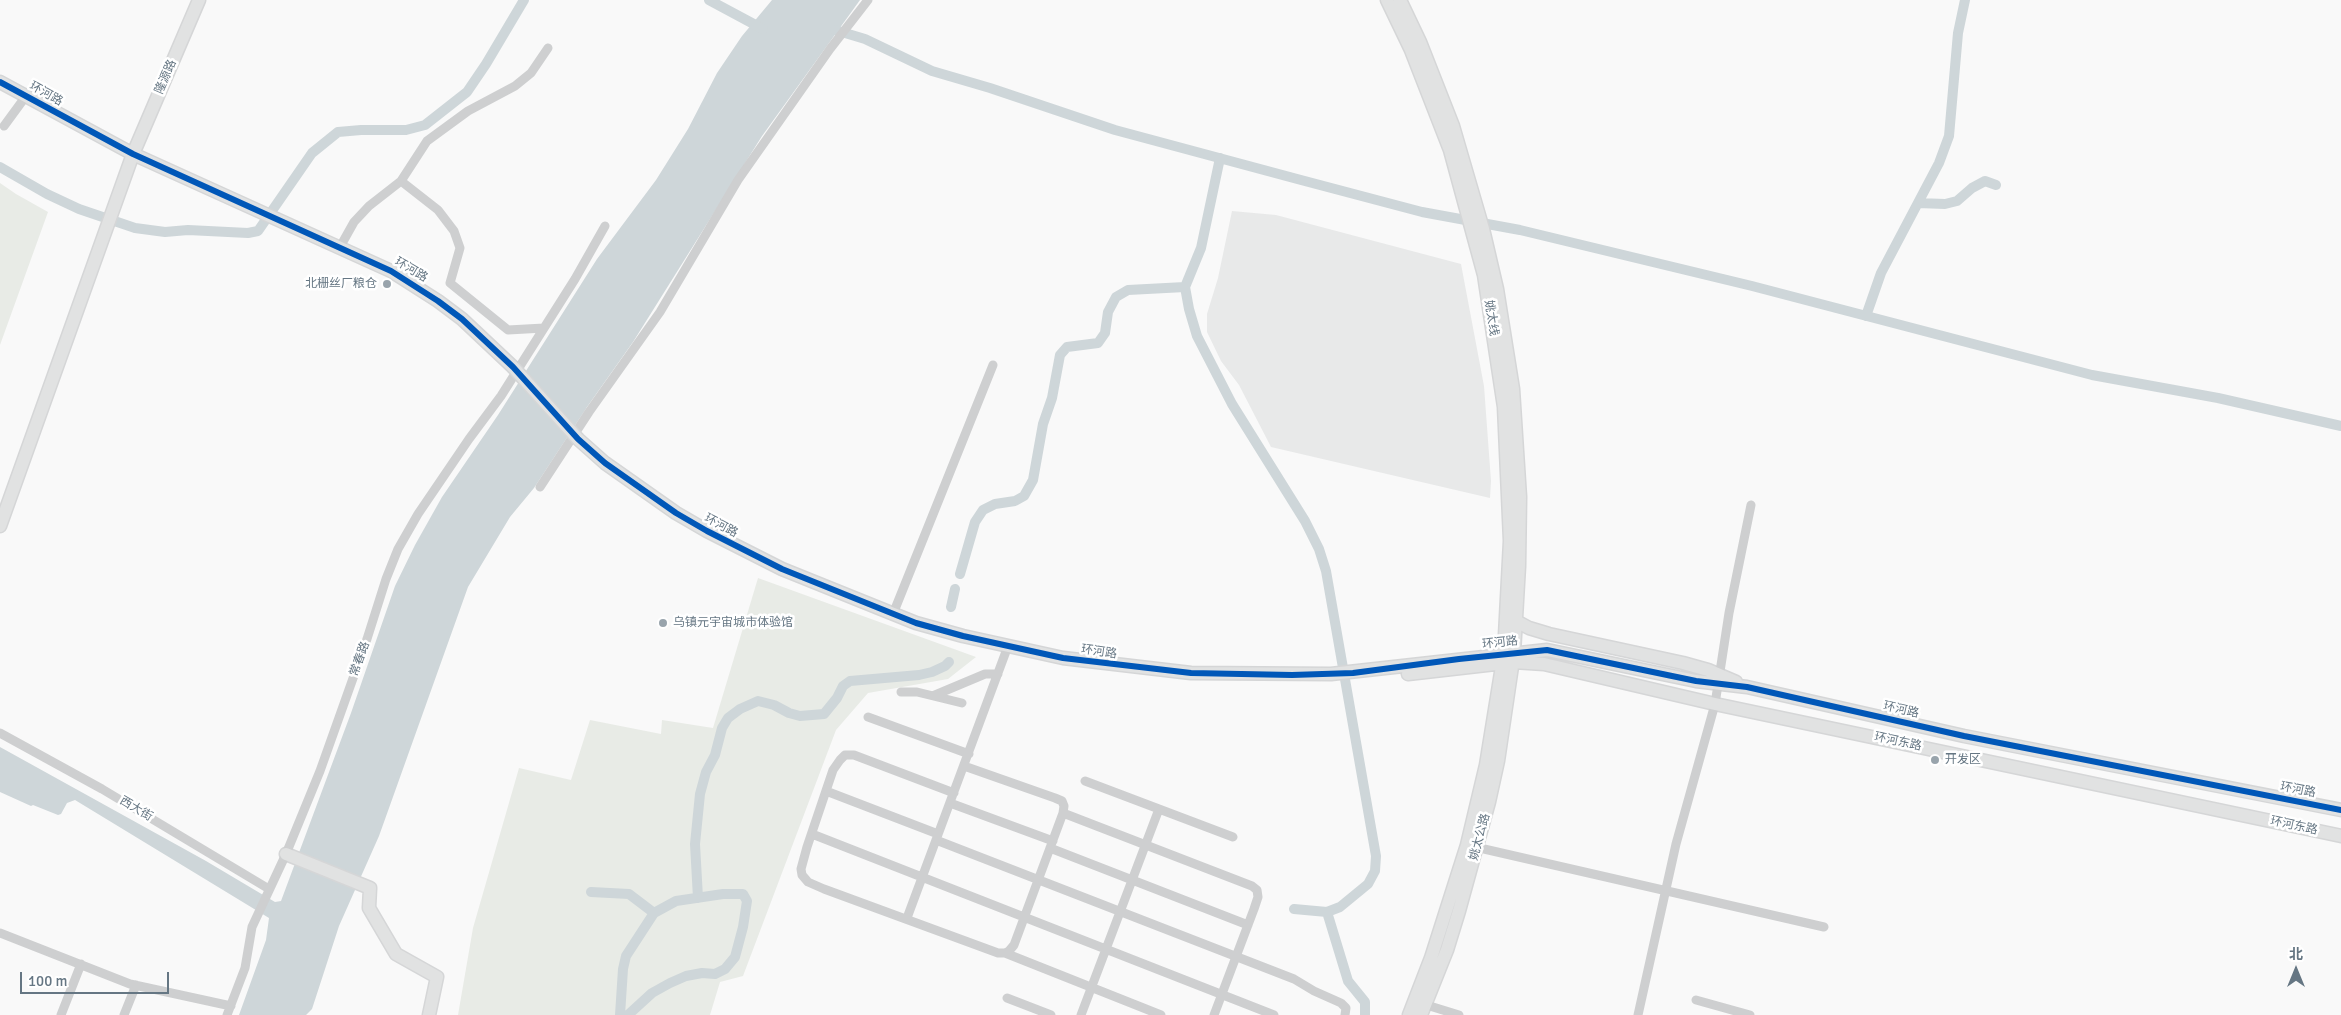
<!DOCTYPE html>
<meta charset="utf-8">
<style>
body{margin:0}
#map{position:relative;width:2341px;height:1015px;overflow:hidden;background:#f9f9f9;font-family:Signika,"Noto Sans SC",sans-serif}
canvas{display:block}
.north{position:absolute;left:2271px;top:945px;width:50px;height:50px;-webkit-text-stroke:4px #fff;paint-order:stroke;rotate:0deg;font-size:14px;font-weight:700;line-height:20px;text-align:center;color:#657683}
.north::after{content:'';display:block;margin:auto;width:18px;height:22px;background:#657683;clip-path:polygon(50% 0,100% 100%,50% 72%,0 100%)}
.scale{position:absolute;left:20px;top:972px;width:149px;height:22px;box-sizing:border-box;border:2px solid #657683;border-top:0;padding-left:6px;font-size:15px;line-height:18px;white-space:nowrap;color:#657683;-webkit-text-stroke:4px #fff;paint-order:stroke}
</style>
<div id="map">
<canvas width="2341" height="1015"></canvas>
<div class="north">北</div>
<div class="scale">100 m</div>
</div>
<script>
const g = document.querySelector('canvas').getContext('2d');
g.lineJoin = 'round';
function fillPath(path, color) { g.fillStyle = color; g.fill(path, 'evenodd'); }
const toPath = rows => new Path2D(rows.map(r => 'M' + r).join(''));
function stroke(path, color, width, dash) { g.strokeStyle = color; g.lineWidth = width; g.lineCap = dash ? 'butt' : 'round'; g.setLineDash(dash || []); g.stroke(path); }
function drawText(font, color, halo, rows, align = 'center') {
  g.font = font + ' Signika,"Noto Sans SC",sans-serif'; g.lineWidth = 5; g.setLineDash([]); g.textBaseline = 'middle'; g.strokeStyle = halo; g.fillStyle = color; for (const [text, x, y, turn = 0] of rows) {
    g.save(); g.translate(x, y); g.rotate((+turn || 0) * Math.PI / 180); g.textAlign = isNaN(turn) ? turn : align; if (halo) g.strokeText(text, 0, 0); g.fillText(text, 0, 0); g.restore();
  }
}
fillPath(toPath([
 [1232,211,1276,215,1461,264,1484,386,1491,481,1490,498,1271,447,1239,385,1221,361,1207,332,1207,314,1218,278]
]), '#e8e9e9');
fillPath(toPath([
 [0,183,16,194,48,212,0,345],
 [758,578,976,657,948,679,868,693,836,730,743,976,720,982,710,1015,458,1015,473,928,519,768,571,780,590,720,661,734,662,720,713,728]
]), '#e8ebe6');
fillPath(toPath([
 [772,0,860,0,762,136,633,342,587,407,534,488,510,517,468,587,379,836,339,926,312,1009,306,1015,239,1015,266,940,269,918,75,800,67,803,61,814,58,815,33,805,31,806,0,792,0,747,206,861,275,902,281,901,351,713,395,586,415,545,442,497,498,415,597,259,656,180,688,129,717,73,742,36]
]), '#ced6d9');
stroke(toPath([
 [709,0,763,29],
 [835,30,865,39,932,71,990,88,1115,130,1301,180,1422,212,1520,230,1752,286,2092,375,2218,398,2341,426],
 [1220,158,1201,248,1185,287,1189,309,1197,336,1232,404,1305,521,1319,549,1326,571,1376,856,1375,871,1368,884,1340,907,1327,912,1294,909],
 [0,167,47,194,79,209,135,228,165,232,188,230,248,233,258,231,312,153,338,132,361,130,406,130,425,125,467,92,486,64,524,0],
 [1918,203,1945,204,1957,201,1972,188,1985,181,1996,185],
 [1866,316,1881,273,1939,163,1949,136,1958,33,1965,0],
 [960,574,975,522,983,510,995,504,1015,501,1024,496,1033,480,1043,424,1052,398,1060,355,1067,347,1098,343,1105,333,1108,312,1116,297,1128,290,1185,287],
 [951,607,955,589],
 [591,892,629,894,654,913],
 [698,898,695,844,700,794,706,772,715,755,722,728,728,718,740,709,758,701,774,705,789,713,800,716,824,714,837,698,843,686,850,681,919,675,932,672,945,666,949,662],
 [1327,912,1348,981,1365,1002,1365,1015],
 [620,1015,623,969,626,956,654,913,676,901,723,894,743,894,747,901,743,927,735,957,725,969,715,974,702,973,686,976,670,983,652,993,628,1015]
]), '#ced6d9', 10);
const secondary = toPath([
 [1387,0,1411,50,1450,150,1484,275,1504,407,1510,541,1504,654,1486,765,1467,845,1431,958,1409,1015],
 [1400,0,1420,42,1453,126,1483,229,1497,289,1513,389,1520,497,1519,566,1514,653,1498,761,1489,802,1459,911,1447,950,1421,1015],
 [0,82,133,154,391,271,438,301,462,319,513,367],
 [578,439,605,463,676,513,707,531,782,569,916,623,963,636,1063,658,1191,673,1331,674,1547,650,1696,681,1747,687,1964,736,2341,810],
 [0,526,133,154,199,0],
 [1516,621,1529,628,1549,634,1683,663,1708,670,1736,682],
 [1408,674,1513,662,1544,664,1715,704,2341,836],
 [286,854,370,888,369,908,396,954,437,977,429,1015]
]);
stroke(secondary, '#d5d6d7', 15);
stroke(toPath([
 [4,126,26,96],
 [401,181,438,210,454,231,460,248,450,283,508,330,544,328],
 [340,247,354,222,369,206,401,181,427,141,468,111,515,86,531,73,548,48],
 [540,487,589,412,660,312,738,180,830,49,868,0],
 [893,614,993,365],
 [901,692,917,692,962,703],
 [935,695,985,674,998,674],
 [868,717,969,754],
 [0,733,102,789,269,889],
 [1085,781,1233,837],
 [826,791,938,834],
 [954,793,854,755,845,755,840,760,833,770,807,847,801,869,802,875,808,882,824,889,998,953,1005,953,1009,951,1014,945,1063,813,1064,806,1062,801,1055,798,964,766],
 [950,803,1053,841],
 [1063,813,1252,886,1257,890,1258,897,1254,909,1214,1015],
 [812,834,1274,1015],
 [936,840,1294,979,1314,991,1341,1003,1346,1008,1345,1015],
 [1471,846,1824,927],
 [1050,848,1248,925],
 [907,918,1008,646],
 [0,933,130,984,231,1006],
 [1005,953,1161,1015],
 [1007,998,1051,1015],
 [1696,1000,1750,1015],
 [1420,1003,1459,1015],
 [61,1015,81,964],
 [124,1015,136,985],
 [227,1015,245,968,252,927,286,854,320,771,367,639,386,579,398,549,418,514,469,439,501,396,575,279,605,226],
 [1081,1015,1159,809],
 [1638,1015,1676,844,1715,704,1729,613,1751,505]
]), '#cecfd0', 9);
stroke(secondary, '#e1e2e2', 12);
const secondaryBridge = toPath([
 [513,367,578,439]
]);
stroke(secondaryBridge, '#d5d6d7', 15, []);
stroke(secondaryBridge, '#e1e2e2', 12);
stroke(toPath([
 [0,82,133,154,391,271,438,301,462,319,513,367,578,439,605,463,676,513,707,531,782,569,916,623,963,636,1063,658,1191,673,1292,675,1353,673,1459,659,1547,650,1696,681,1747,687,1964,736,2341,810]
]), '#0057b8', 6);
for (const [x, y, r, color] of [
 [387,284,5,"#99a4ac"],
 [663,623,5,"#99a4ac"],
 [1935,760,5,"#99a4ac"]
]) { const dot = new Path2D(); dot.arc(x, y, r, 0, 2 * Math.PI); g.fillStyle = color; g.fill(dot); stroke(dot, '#fff', 2); }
drawText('12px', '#657683', '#fff', [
 ["隆源路",166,77,-67],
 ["环河路",46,94,29],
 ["环河路",411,270,31],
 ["姚太线",1491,318,81],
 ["环河路",721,526,28],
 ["环河路",1500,643,-6],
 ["环河路",1099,652,8],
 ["常春路",360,659,-70],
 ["环河路",1901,710,13],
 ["环河东路",1898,742,12],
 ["环河路",2298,790,11],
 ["西大街",136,809,31],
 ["环河东路",2294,826,12],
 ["姚太公路",1480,837,-75]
]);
drawText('12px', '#657683', '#fff', [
 ["北栅丝厂粮仓",377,284,"right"],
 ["乌镇元宇宙城市体验馆",673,623],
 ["开发区",1945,760]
], 'left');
</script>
